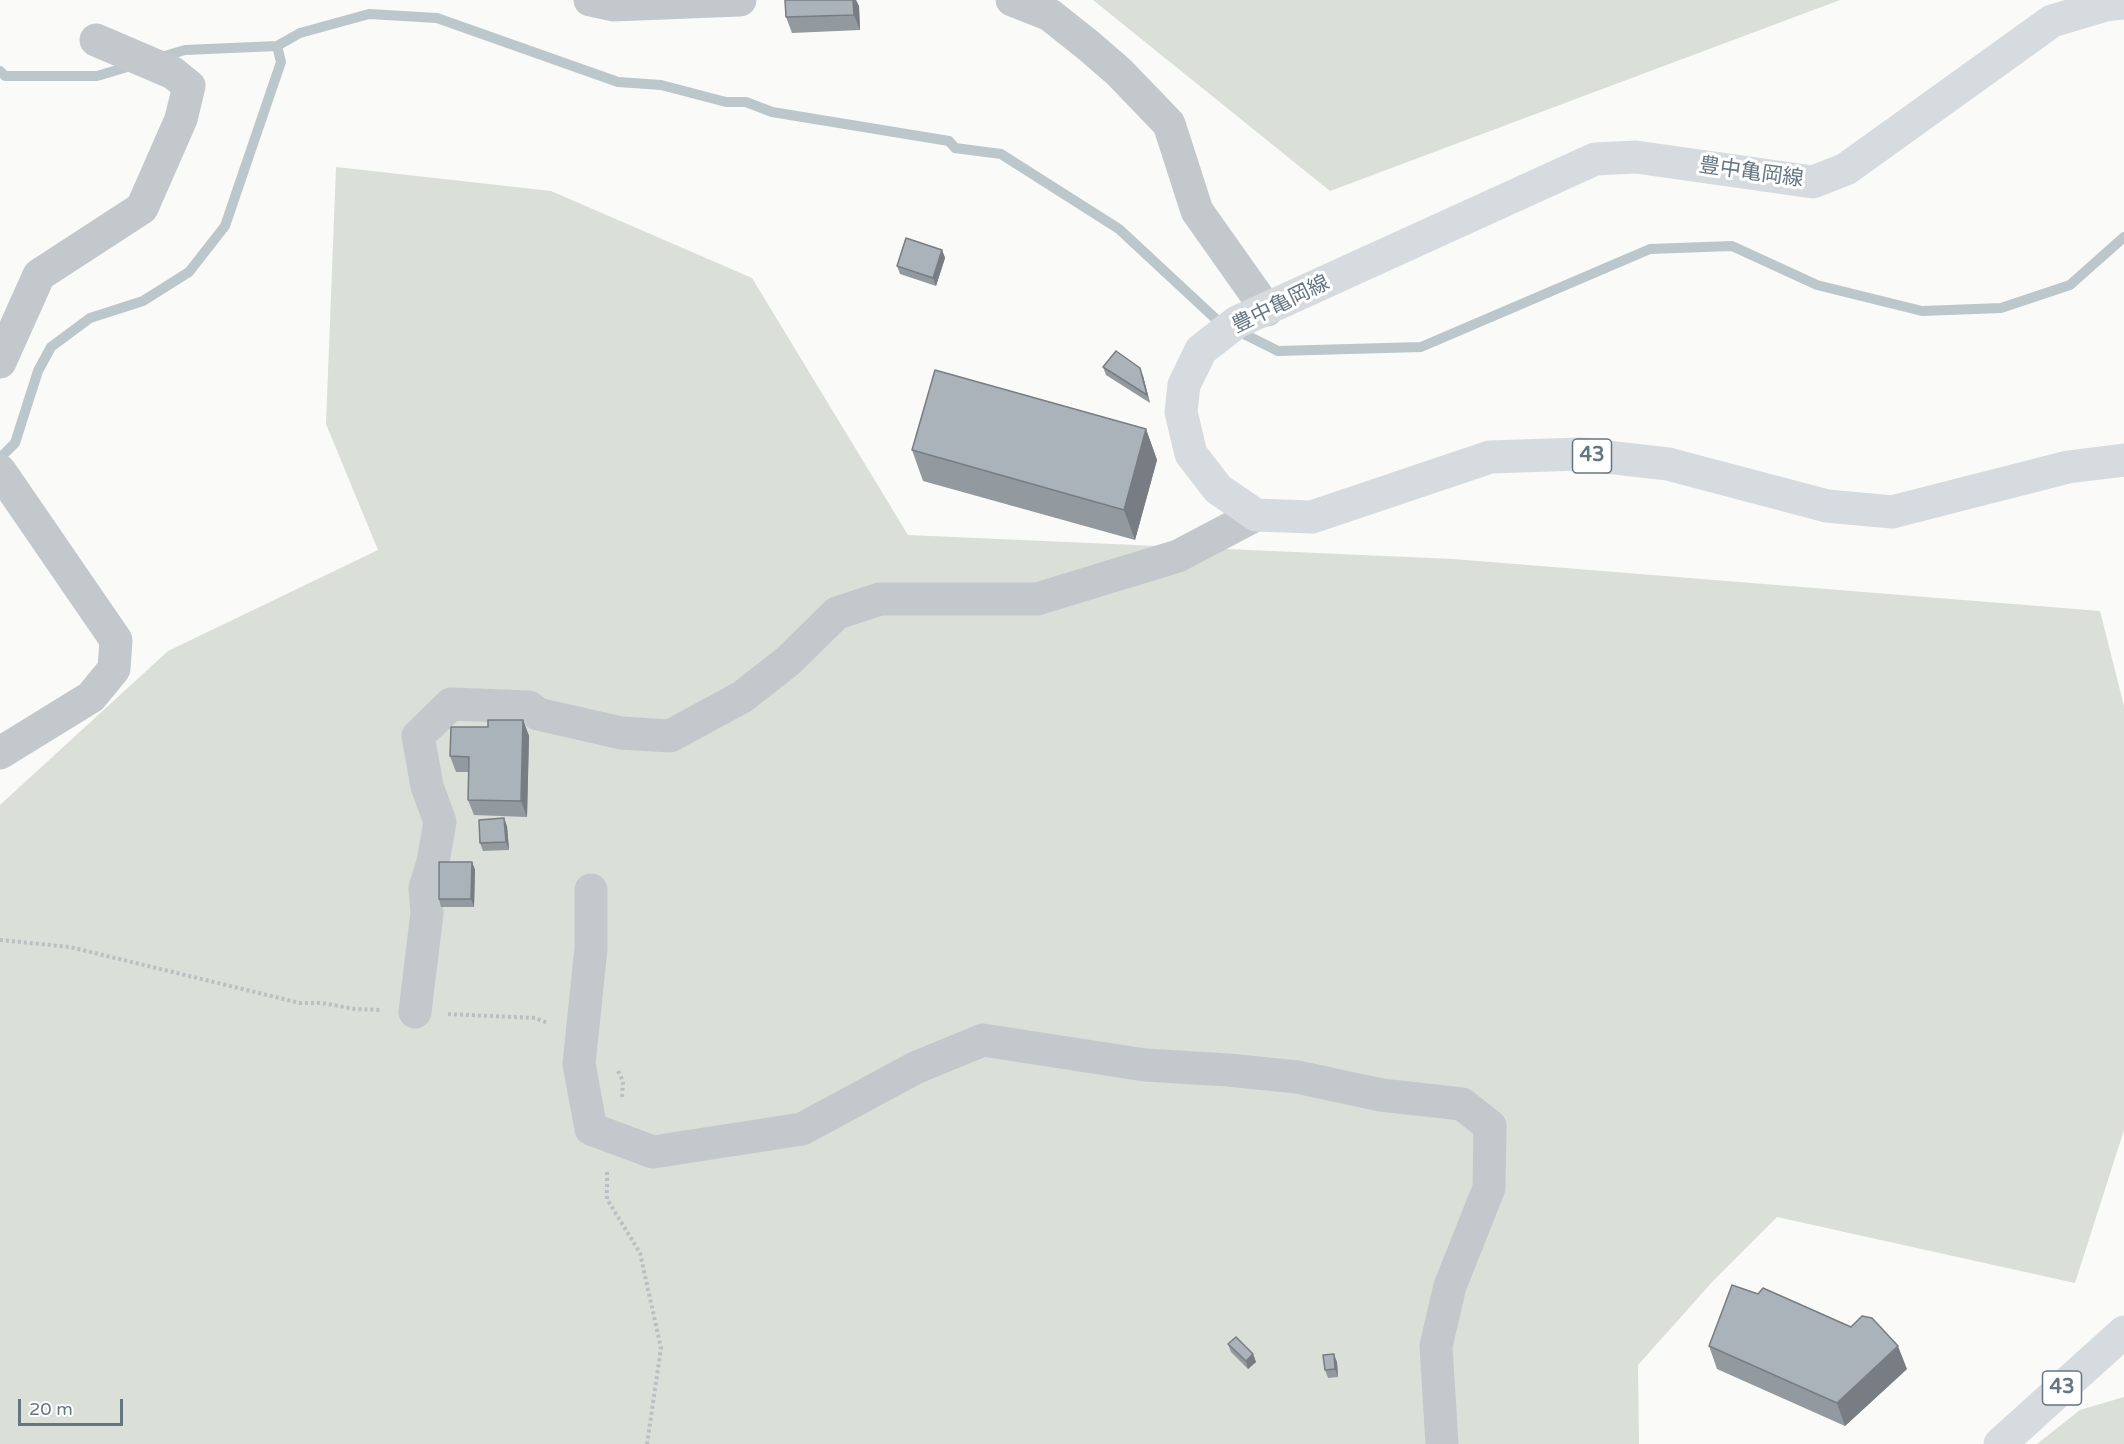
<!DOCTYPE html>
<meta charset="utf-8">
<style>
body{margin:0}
#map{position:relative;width:2124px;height:1444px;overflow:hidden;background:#fafaf8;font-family:"Varela Round",sans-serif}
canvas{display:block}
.scale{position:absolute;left:18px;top:1399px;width:105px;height:27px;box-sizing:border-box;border:3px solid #657683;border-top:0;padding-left:8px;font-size:18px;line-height:21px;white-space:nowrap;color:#657683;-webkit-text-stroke:4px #fff;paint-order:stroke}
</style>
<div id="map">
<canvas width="2124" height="1444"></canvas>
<div class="scale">20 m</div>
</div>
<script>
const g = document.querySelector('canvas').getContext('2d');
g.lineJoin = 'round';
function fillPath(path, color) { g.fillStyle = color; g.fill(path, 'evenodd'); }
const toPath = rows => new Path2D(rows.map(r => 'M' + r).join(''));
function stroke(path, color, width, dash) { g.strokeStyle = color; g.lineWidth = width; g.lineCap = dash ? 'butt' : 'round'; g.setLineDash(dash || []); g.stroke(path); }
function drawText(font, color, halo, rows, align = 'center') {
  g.font = font + ' "Varela Round","Noto Sans JP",sans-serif'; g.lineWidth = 6; g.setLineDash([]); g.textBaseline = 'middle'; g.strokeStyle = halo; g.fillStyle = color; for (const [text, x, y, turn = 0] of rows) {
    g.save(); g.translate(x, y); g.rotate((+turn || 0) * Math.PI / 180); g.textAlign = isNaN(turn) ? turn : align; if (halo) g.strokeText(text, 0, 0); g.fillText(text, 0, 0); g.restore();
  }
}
fillPath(toPath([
 [1093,0,1840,0,1330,191],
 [336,167,551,191,752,278,908,535,1453,559,2100,611,2124,706,2124,1130,2075,1283,1777,1217,1714,1280,1638,1365,1639,1444,0,1444,0,805,168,651,378,550,326,424],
 [2124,1397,2124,1444,2037,1444,2080,1410]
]), '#dadfd7');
stroke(toPath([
 [158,58,185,50,277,46,300,33,369,14,437,18,618,82,661,85,726,102,746,102,772,112,949,141,955,148,1001,154,1119,229,1218,321,1278,351,1421,347,1650,249,1732,246,1817,285,1922,311,2001,308,2070,285,2124,237],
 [0,71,5,76,97,76,134,65],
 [0,458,15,443,38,371,51,347,90,318,143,301,189,272,225,226,281,62,277,46]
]), '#bbc7cb', 10);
stroke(toPath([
 [0,940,70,947,300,1003,322,1003,355,1009,381,1010],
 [448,1014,535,1018,548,1023],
 [618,1071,623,1081,622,1098],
 [607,1172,607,1199,640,1253,661,1348,647,1444]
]), '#bbbfc2', 4, [3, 3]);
stroke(toPath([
 [590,0,613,5,740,0],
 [1012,0,1050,15,1089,46,1119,72,1169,124,1197,211,1267,310],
 [0,362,39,275,142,208,181,119,189,86,173,73,96,40],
 [0,471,116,640,114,669,91,697,0,753],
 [591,890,591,948,579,1064,591,1129,653,1152,802,1129,915,1068,983,1040,1145,1065,1228,1070,1297,1077,1381,1095,1462,1104,1490,1126,1489,1188,1450,1286,1436,1346,1442,1444],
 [415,1012,427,913,425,888,433,862,440,822,427,786,418,736,451,704,529,707,538,714,621,733,670,736,742,697,788,661,837,613,880,599,1037,599,1178,556,1256,515]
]), '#c3c8cc', 33);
stroke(toPath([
 [2124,3,2106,5,2052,21,1846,169,1813,182,1636,157,1595,159,1237,322,1201,350,1184,385,1181,412,1191,454,1218,489,1256,515,1312,517,1490,457,1580,454,1668,464,1827,506,1892,512,2068,467,2124,460],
 [2000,1444,2124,1332]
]), '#d6dbdf', 33);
fillPath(toPath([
 [785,0,856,0,859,6,860,30,792,33,786,17],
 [942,250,945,258,936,286,900,274,897,266],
 [1103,367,1143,376,1150,403,1106,375],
 [1146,429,1157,460,1135,540,923,481,912,450],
 [523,720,529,736,527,817,474,815,468,800,469,772,456,772,450,756,488,727],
 [507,826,509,850,483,851,480,843],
 [472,862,475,870,474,907,441,907,439,899],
 [1758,1294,1907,1369,1845,1426,1717,1369,1709,1346],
 [1228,1344,1253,1354,1256,1362,1248,1369,1231,1352],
 [1337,1362,1338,1377,1328,1378,1325,1370]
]), '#929a9f');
fillPath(toPath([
 [853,0,856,0,859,6,860,30,854,15],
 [942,250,945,258,936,286,933,278],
 [1140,368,1143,376,1150,403,1147,395],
 [1146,429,1157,460,1135,540,1124,510],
 [523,720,529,736,527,817,521,801],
 [504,818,507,826,509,850,506,842],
 [472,862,475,870,474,907,471,899],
 [1898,1346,1907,1369,1845,1426,1837,1403],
 [1253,1354,1256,1362,1248,1369,1246,1361],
 [1334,1354,1337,1362,1338,1377,1335,1369]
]), '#777d82');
const building = toPath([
 [785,0,853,0,854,15,786,17,785,0],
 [906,238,942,250,933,278,897,266,906,238],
 [1116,351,1140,368,1147,395,1103,367,1116,351],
 [935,370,1146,429,1124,510,912,450,935,370],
 [488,720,523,720,521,801,468,800,469,757,450,756,451,727,488,727,488,720],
 [504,818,506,842,480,843,479,820,504,818],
 [439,862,472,862,471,899,439,899,439,862],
 [1732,1285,1758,1294,1763,1288,1851,1327,1862,1316,1872,1318,1898,1346,1837,1403,1709,1346,1732,1285],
 [1236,1337,1253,1354,1246,1361,1228,1344,1236,1337],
 [1334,1354,1335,1369,1325,1370,1323,1355,1334,1354]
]);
fillPath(building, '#aab3b9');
stroke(building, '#777d82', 1.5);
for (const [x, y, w] of [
 [1592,456,39],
 [2062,1388,39]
]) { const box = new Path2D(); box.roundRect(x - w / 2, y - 17, w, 34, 4.5); g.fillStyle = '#fff'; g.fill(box); stroke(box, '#657683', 1.5); }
drawText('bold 20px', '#657683', null, [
 ["43",1592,456],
 ["43",2062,1388]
]);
drawText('21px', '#657683', '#fff', [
 ["豊中亀岡線",1751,173,8],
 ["豊中亀岡線",1281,305,-26]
]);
</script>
